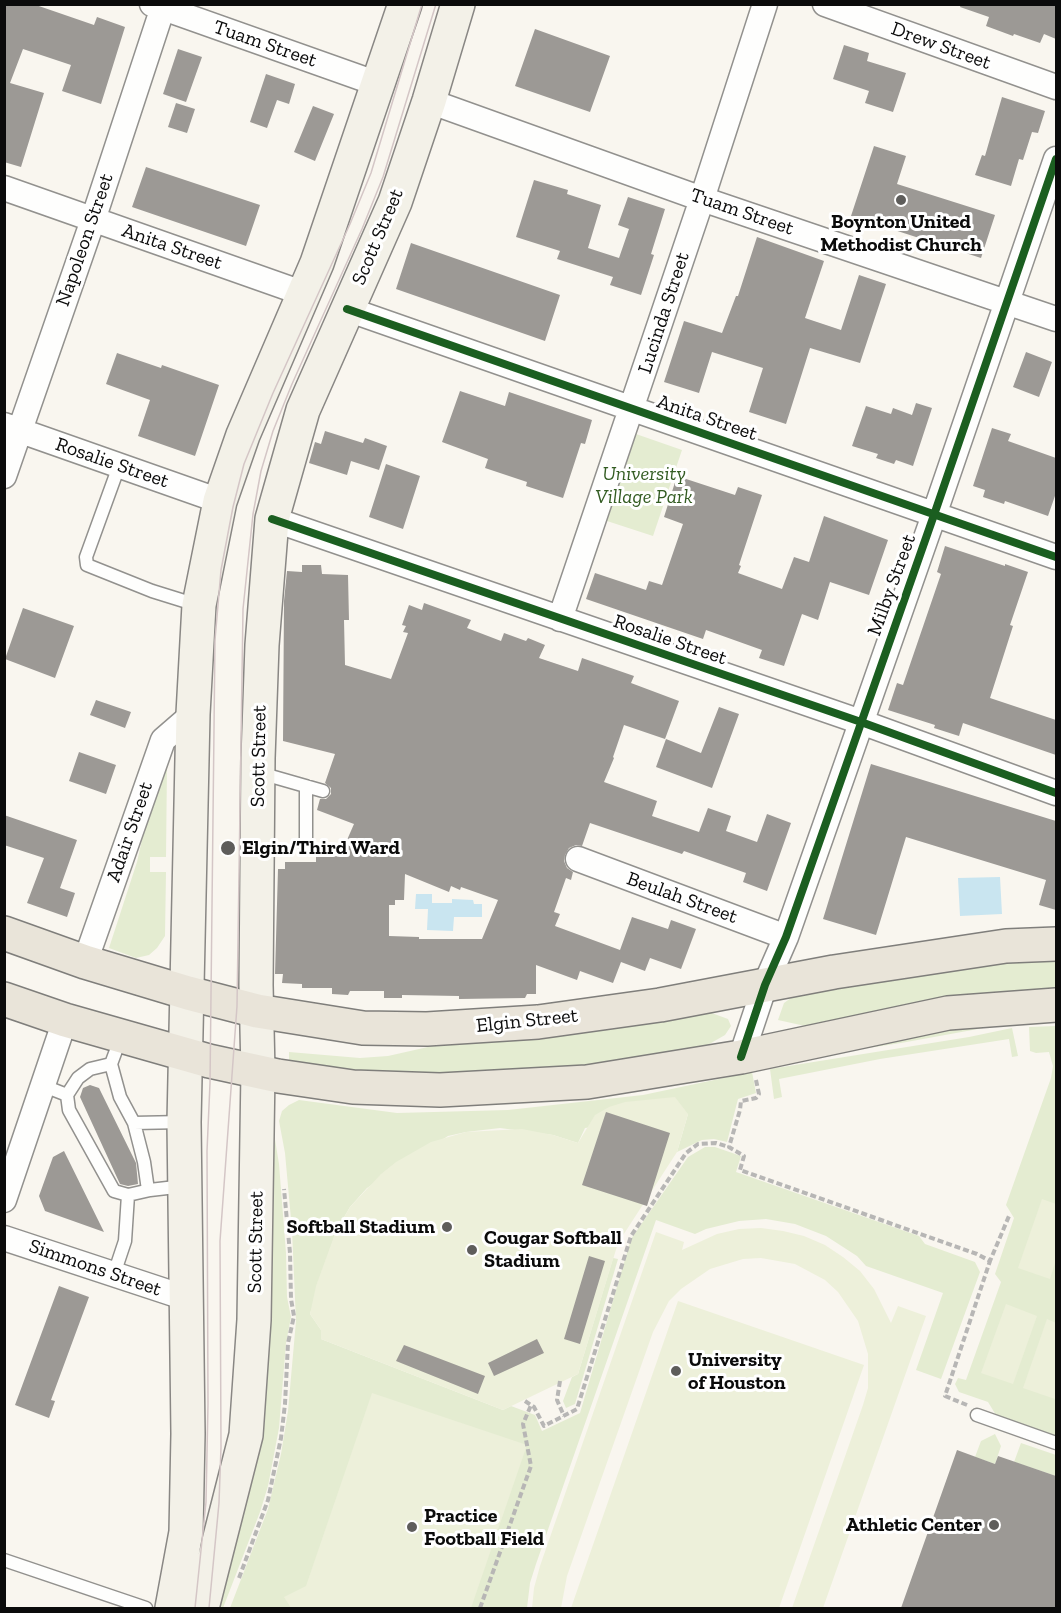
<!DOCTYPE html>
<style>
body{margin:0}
#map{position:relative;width:1061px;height:1613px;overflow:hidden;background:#f9f6ef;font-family:"Zilla Slab",serif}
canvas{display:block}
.frame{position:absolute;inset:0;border:6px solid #0b0b0b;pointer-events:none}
</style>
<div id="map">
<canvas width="1061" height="1613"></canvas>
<div class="frame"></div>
</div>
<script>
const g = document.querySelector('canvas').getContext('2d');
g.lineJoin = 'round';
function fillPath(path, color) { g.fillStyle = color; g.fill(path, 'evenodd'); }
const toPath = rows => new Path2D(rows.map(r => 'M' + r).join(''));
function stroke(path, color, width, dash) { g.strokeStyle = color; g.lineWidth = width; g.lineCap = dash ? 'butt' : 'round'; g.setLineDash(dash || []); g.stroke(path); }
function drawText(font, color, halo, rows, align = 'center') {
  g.font = font + ' "Zilla Slab",serif'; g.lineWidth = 6; g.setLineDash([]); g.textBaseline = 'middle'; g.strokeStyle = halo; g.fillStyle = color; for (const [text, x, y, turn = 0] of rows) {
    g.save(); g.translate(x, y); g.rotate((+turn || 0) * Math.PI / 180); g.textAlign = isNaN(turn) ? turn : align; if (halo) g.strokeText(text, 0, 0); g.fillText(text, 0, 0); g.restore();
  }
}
fillPath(toPath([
 [636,434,682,450,653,536,607,521],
 [167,765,166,857,150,857,150,872,166,872,165,936,157,948,149,955,136,958,109,948,137,862,148,813],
 [1056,954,1056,991,805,1026,778,1020,784,1003,802,990],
 [709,1012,728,1019,731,1026,725,1035,704,1047,596,1067,404,1077,289,1064,289,1052,360,1058,388,1056,459,1040],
 [1011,1023,901,1043,829,1054,951,1025],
 [1056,1026,1056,1439,999,1420,988,1402,959,1392,955,1384,958,1378,966,1380,1001,1282,995,1274,1014,1218,1006,1205,1051,1078,1053,1066,1049,1052,1036,1053,1030,1051,1029,1027],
 [1012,1028,1018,1056,1012,1057,1009,1039,880,1059,779,1079,782,1097,774,1099,770,1069,969,1037],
 [752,1072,756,1093,738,1099,727,1142,714,1139,702,1140,677,1152,688,1114,585,1128,578,1143,553,1135,500,1128,466,1132,448,1136,367,1188,350,1207,336,1231,310,1314,321,1330,321,1339,503,1410,511,1406,535,1415,542,1431,580,1413,631,1239,688,1157,705,1147,715,1147,741,1156,736,1172,919,1236,925,1244,975,1262,980,1272,941,1379,916,1370,943,1293,866,1266,857,1256,826,1236,795,1224,766,1219,739,1221,706,1229,695,1234,656,1220,536,1564,530,1583,527,1608,230,1608,268,1509,281,1454,288,1411,296,1321,292,1230,285,1153,279,1121,282,1111,289,1105,299,1100,397,1113,508,1110,643,1095],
 [272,1121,279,1164,286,1253,287,1297,291,1317,286,1343,279,1428,268,1486,260,1512,223,1608,215,1608],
 [613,1258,618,1259,575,1404,566,1408,563,1401,572,1377,578,1374],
 [995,1434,1001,1446,995,1464,975,1457,981,1441],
 [1021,1443,1056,1455,1056,1476,1014,1462]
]), '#e4ecd1');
fillPath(toPath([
 [675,1097,688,1114,677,1152,618,1243,578,1374,503,1410,321,1339,321,1330,310,1314,316,1286,336,1231,350,1207,381,1174,396,1162,431,1142,466,1132,522,1129,553,1135,578,1143,595,1115,609,1107,625,1102],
 [1042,1199,1056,1204,1056,1260,1050,1279,1018,1268],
 [761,1228,783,1231,804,1236,825,1245,843,1257,860,1271,874,1289,891,1323,898,1306,926,1316,823,1608,792,1608,863,1405,868,1388,868,1354,858,1321,838,1292,825,1280,795,1264,761,1258,743,1259,710,1269,681,1289,669,1301,653,1332,567,1576,561,1608,532,1608,534,1588,540,1566,656,1232,684,1242,682,1250,717,1234,739,1229],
 [678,1301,864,1365,779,1608,571,1608],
 [1006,1304,1037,1316,1013,1384,981,1373],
 [1047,1319,1056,1323,1055,1399,1023,1388],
 [372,1393,527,1445,471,1608,291,1608,284,1597,306,1586]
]), '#edf0da');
fillPath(toPath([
 [1000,877,1002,914,960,916,958,878],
 [416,894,432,894,432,903,452,903,452,899,473,900,474,904,482,904,482,917,454,917,453,931,427,930,428,909,415,909]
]), '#c9e5f0');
fillPath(toPath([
 [4,4,33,4,94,25,97,17,125,27,101,104,62,91,71,65,23,49,10,83,44,93,21,167,4,162],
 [961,4,1056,4,1056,39,1044,34,1040,43,1014,34,1013,36,986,26,989,17,960,7],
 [535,29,610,56,590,112,515,86],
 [844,45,869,53,867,61,906,73,893,112,865,103,869,91,833,79],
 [178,49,202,57,186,102,163,94],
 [266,74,295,84,289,104,277,100,267,128,250,122],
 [1002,97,1045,111,1038,133,1032,132,1023,160,1019,159,1011,186,975,175,982,155,985,156],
 [176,103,195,109,187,133,168,127],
 [313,106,334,114,315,161,294,152],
 [874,146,906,156,897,184,995,215,981,258,851,216],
 [146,167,260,205,246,246,132,207],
 [534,180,568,190,567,194,601,205,588,248,619,258,629,229,618,225,628,197,665,209,651,254,654,255,641,295,610,285,613,277,557,259,560,251,516,237],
 [757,237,824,261,805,318,841,330,859,275,886,284,860,363,810,348,786,424,749,412,763,368,712,352,699,393,664,382,684,321,722,333,736,296,738,296],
 [411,243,560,295,545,341,396,289],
 [1026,352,1052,362,1039,397,1013,387],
 [117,353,161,368,162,365,219,385,195,456,138,436,150,400,106,384],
 [460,391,505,406,509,392,592,420,585,444,581,443,563,498,526,486,527,482,485,468,488,459,442,442],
 [916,403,932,408,913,466,896,460,894,464,876,458,878,454,852,446,866,406,891,414,893,408,912,415],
 [992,428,1011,434,1008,441,1056,458,1056,493,1048,516,1005,501,1004,504,983,497,985,490,973,486],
 [325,431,363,443,365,438,387,446,379,470,351,461,347,475,309,463,315,442,321,444],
 [386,464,420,476,403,529,369,517],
 [677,476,735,495,738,487,762,495,739,565,741,566,738,573,782,589,794,557,809,562,824,516,888,540,869,595,830,582,818,620,802,614,784,666,759,658,762,650,706,630,703,639,586,599,595,573,646,590,649,581,662,585,683,524,664,517],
 [945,546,1005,566,1005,564,1028,572,1010,625,1013,626,990,698,1056,720,1056,755,963,723,959,736,934,728,935,725,888,710,897,683,903,685,941,574,937,572],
 [302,565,321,565,322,574,348,575,349,620,344,620,345,665,391,679,408,633,403,632,406,626,402,625,409,605,422,610,424,603,471,620,467,628,501,641,504,633,526,641,528,638,545,645,539,658,578,671,582,658,634,676,631,683,679,701,665,739,624,725,613,757,614,758,604,782,657,801,652,816,699,832,708,808,731,816,726,831,757,842,767,814,791,823,767,891,743,882,746,873,684,851,682,854,590,823,582,846,576,845,569,848,565,855,564,861,567,868,573,872,571,880,566,878,554,912,560,914,555,926,620,950,632,917,668,929,671,920,696,929,681,969,650,958,645,971,621,962,613,983,580,971,577,980,536,965,536,994,527,994,525,998,459,999,459,996,402,995,402,998,384,998,384,991,350,991,348,995,332,994,332,988,302,988,302,984,282,983,283,974,275,974,278,869,285,869,285,862,316,862,316,857,340,856,354,824,317,810,320,799,326,799,331,794,331,788,325,783,335,754,283,741,284,601,287,571,302,572],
 [405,874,449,892,451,886,460,890,461,887,498,900,482,939,419,939,419,937,389,936,389,905,395,905,395,900,404,900],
 [23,608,74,626,55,678,5,659],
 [96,700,131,712,125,728,90,715],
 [719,707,739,714,712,788,656,767,666,739,701,753],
 [79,752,116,765,106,794,69,781],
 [871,764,1056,821,1056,910,1039,905,1046,880,906,837,876,935,823,919],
 [4,815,77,840,60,888,75,893,67,917,27,903,44,858,4,845],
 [90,1085,99,1088,136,1163,138,1184,128,1186,120,1184,80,1097,83,1088],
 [606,1112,670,1133,647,1206,582,1185],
 [64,1151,104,1232,45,1211,39,1196,53,1157],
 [589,1256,605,1261,580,1344,564,1339],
 [59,1286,89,1297,51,1400,55,1401,49,1418,15,1405],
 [537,1339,544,1353,494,1376,488,1363],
 [404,1345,485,1376,478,1394,396,1361],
 [957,1450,995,1464,998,1456,1056,1476,1056,1608,901,1608]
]), '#9c9995');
const service = toPath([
 [119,466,86,557,87,565,152,591,197,605],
 [260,773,323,791],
 [306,786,306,849],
 [121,1037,111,1064,120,1097,134,1123,183,1122],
 [44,1086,67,1095,69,1110,114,1191,128,1195,150,1190,184,1186],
 [67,1095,78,1078,90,1069,111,1064],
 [134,1123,144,1162,148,1190],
 [114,1274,125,1241,128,1195],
 [977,1415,1056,1443],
 [4,1560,146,1608]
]);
const minor = toPath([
 [152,4,378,84],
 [825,4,1056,87],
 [429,101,702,199,1056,319],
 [4,188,305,294],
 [347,309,1056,557],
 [4,425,220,501],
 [4,476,93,220,164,4],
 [272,519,861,722,1056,793],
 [560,619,702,199,765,4],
 [578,859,786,937],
 [85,962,163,740,193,714],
 [741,1057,765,985,786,937,934,515,1056,159],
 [4,1200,65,1020],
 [4,1238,186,1298]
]);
const secondary = toPath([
 [172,1608,186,1532,188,1434,184,1122,193,714,199,605,220,501,243,435,317,263,405,4],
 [202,1608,246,1435,254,1320,258,1072,256,985,258,758,262,645,272,519,303,410,395,202,429,101,458,4]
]);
const primary = toPath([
 [4,933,85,962,188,993,257,1011,363,1028,427,1029,538,1022,660,1005,834,972,1006,946,1056,944],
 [4,999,65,1020,209,1061,278,1076,353,1087,440,1090,587,1082,741,1057,948,1013,1056,1005]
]);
stroke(service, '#92918e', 15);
stroke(minor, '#92918e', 27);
stroke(secondary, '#898784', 36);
stroke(primary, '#7f7e7b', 36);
stroke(toPath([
 [756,1080,759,1094,756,1098,741,1101,740,1110,729,1147,744,1156,740,1170,977,1254,990,1261,1009,1216],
 [560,1381,557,1400,564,1416],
 [525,1401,534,1407,544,1426,577,1409,631,1236,686,1153,698,1144,716,1143,729,1147],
 [967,1405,945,1396,990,1261],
 [239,1578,268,1500,281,1438,285,1404,288,1343,294,1316,291,1299,290,1253,284,1189],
 [480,1608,531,1466,523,1424,531,1405]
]), '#b7b6b5', 4, [6, 3]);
stroke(service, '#fefefd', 12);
stroke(minor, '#fefefd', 24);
stroke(secondary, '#f3f1e8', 33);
stroke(primary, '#e9e4d9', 33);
stroke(toPath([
 [195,1608,206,1502,208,1404,207,1151,210,1083,215,640,221,570,233,507,244,464,273,393,350,224,371,173,422,4],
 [209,1608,219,1503,221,1447,220,1241,237,1006,243,609,253,514,261,471,273,431,292,384,362,229,383,177,436,4]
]), '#d4c6c6', 1.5);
stroke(toPath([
 [347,309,1056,557],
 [272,519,861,722,1056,793],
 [741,1057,765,985,786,937,934,515,1056,159]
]), '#1b5e20', 8);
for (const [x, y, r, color] of [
 [901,200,6,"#5e5d5b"],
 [228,848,8,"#5e5d5b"],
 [447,1227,6,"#5e5d5b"],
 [472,1250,6,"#5e5d5b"],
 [676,1371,6,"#5e5d5b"],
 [994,1525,6,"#5e5d5b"],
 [412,1527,6,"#5e5d5b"]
]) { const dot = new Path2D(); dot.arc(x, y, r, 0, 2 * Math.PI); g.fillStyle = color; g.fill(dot); stroke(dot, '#fff', 2); }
drawText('20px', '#0b0b0b', '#fff', [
 ["Tuam Street",265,44,19],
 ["Drew Street",941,46,20],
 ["Tuam Street",742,212,19],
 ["Scott Street",378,237,-67],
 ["Napoleon Street",85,240,-71],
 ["Anita Street",172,247,19],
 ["Lucinda Street",664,313,-72],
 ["Anita Street",707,418,19],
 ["Rosalie Street",112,463,19],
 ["Milby Street",892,585,-70],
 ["Rosalie Street",670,640,19],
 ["Scott Street",259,756,-89],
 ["Adair Street",130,832,-71],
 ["Beulah Street",682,898,20],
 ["Elgin Street",527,1021,-6],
 ["Scott Street",256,1242,-89],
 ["Simmons Street",95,1268,19]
]);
drawText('bold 20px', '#0b0b0b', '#fff', [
 ["Boynton United",901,222,"center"],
 ["Methodist Church",901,245,"center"],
 ["Elgin/Third Ward",242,848],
 ["Softball Stadium",435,1227,"right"],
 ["Cougar Softball",484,1238],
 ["Stadium",484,1261],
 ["University",688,1360],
 ["of Houston",688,1383],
 ["Practice",424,1516],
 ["Football Field",424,1539],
 ["Athletic Center",982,1525,"right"]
], 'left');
drawText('italic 20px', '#335c22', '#fff', [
 ["University",644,474],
 ["Village Park",644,497]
]);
</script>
